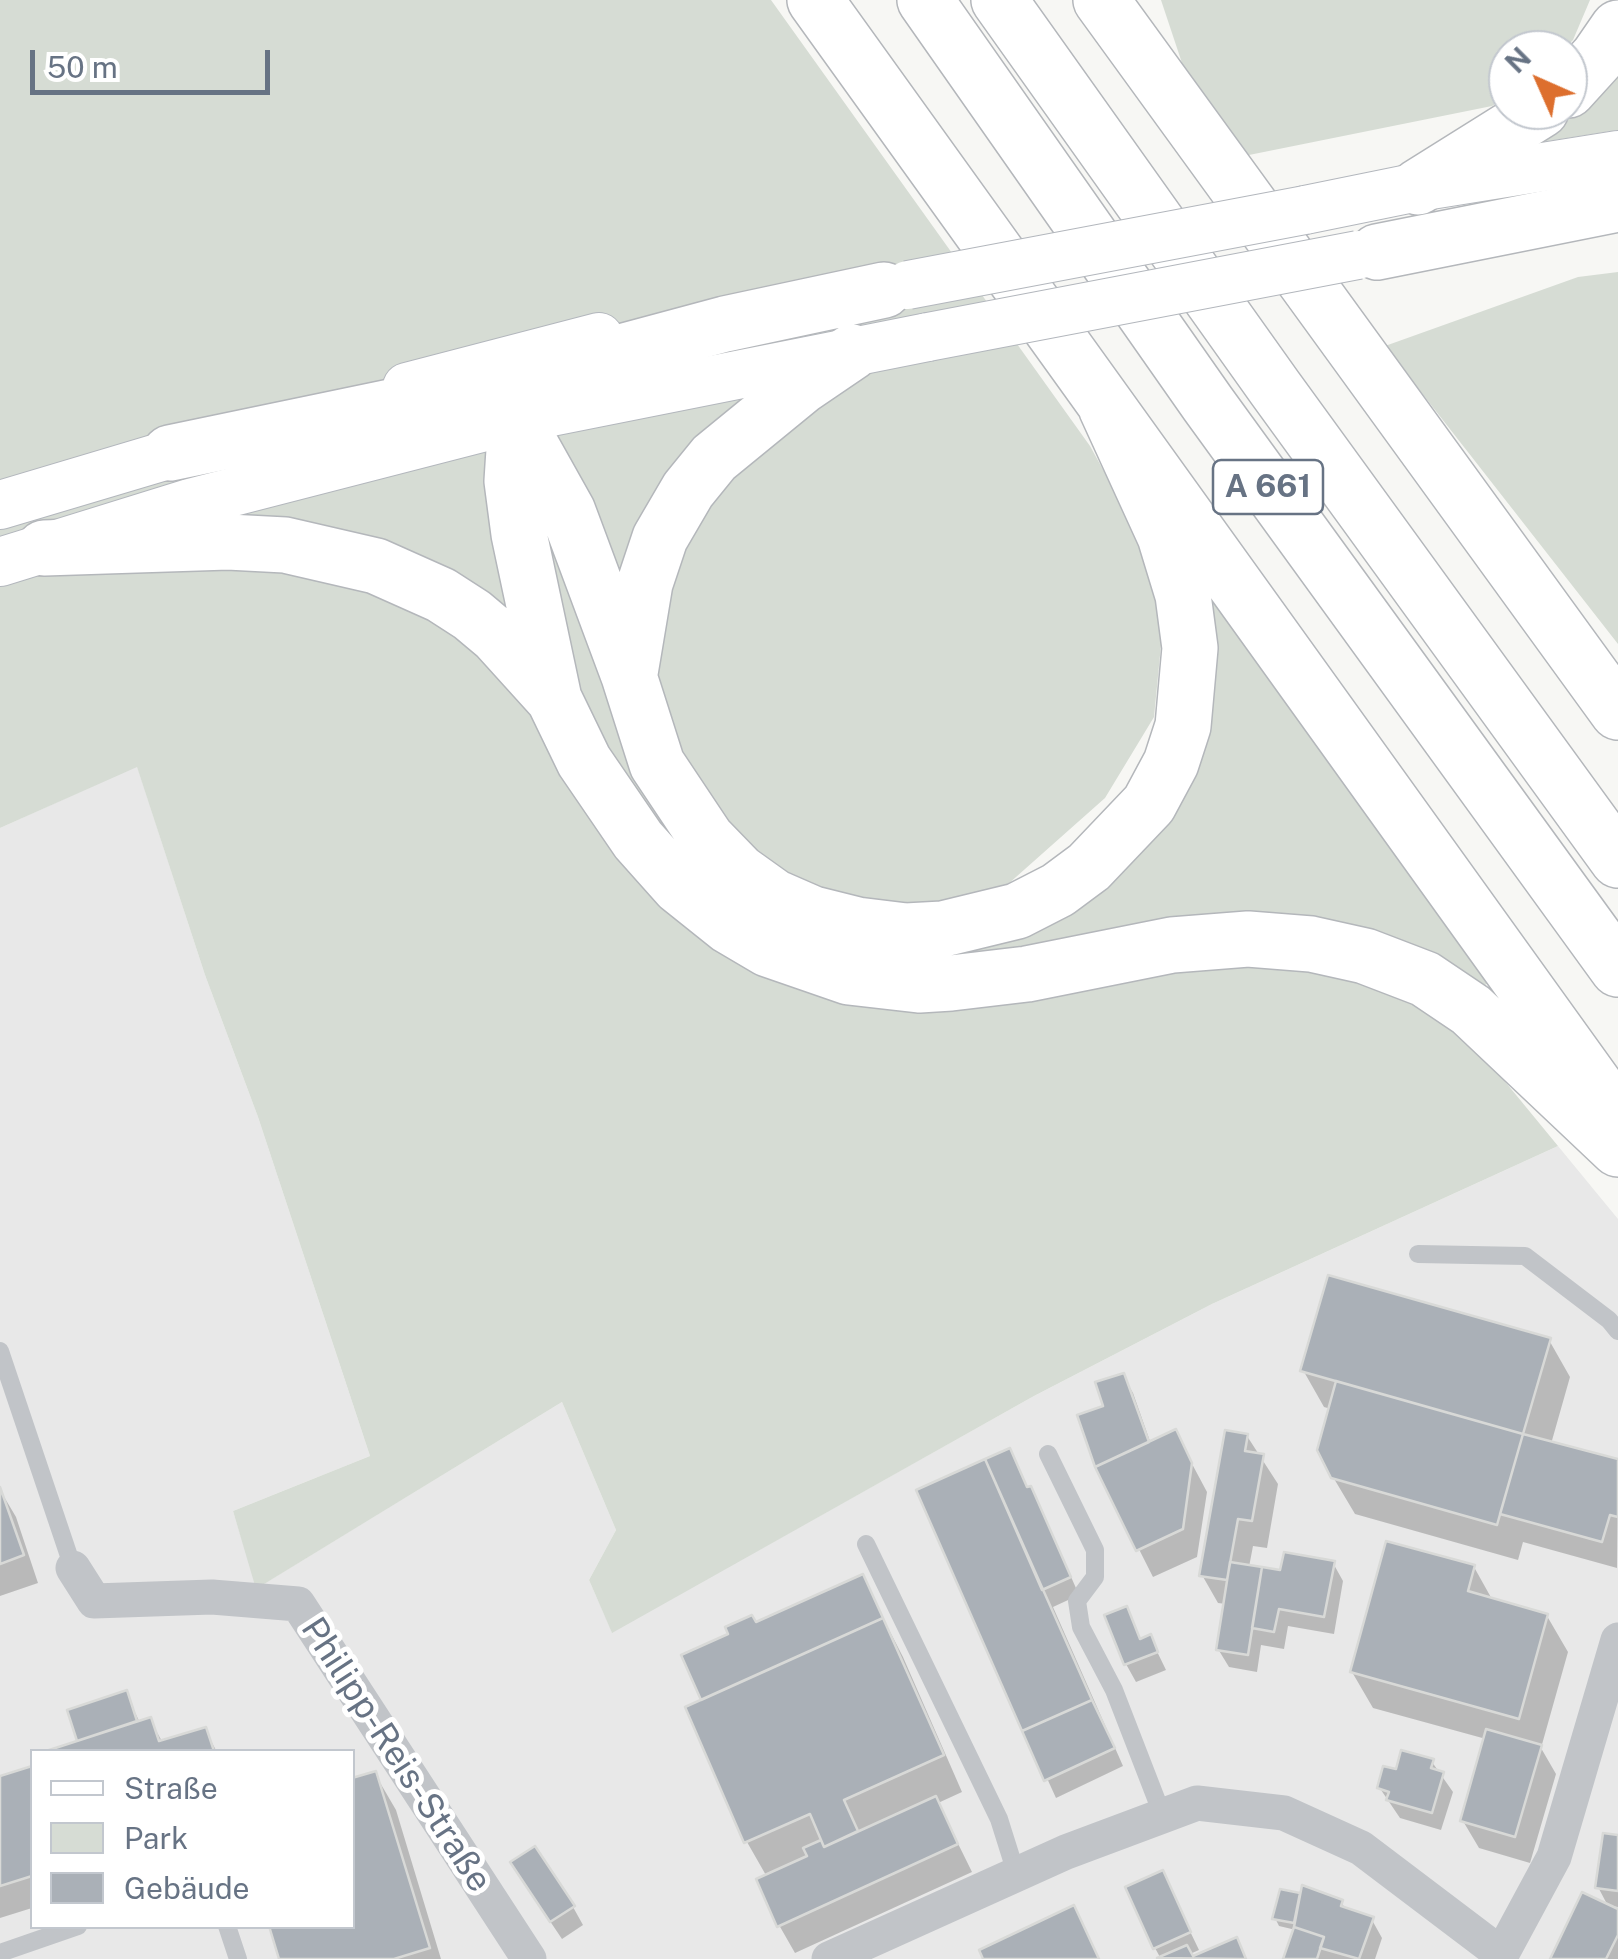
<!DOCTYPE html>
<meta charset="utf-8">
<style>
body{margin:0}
#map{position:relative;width:1618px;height:1959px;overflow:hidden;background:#f7f7f4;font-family:"Public Sans",sans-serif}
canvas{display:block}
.legend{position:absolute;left:30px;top:1749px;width:325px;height:180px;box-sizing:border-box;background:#fff;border:2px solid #c2c7ce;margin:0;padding:12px 18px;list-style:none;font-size:30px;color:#677384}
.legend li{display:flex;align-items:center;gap:20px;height:50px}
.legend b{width:50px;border:2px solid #c2c7ce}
.north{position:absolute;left:1488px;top:30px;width:100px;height:100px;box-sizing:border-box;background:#fff;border:2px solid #c2c7ce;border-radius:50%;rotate:315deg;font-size:28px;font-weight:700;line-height:40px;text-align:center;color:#677384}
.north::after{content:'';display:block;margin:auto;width:35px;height:45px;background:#dd6f2e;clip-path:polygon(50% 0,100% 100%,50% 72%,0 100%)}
.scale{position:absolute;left:30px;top:50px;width:240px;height:45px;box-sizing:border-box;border:5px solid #677384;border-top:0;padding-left:12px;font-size:30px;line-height:35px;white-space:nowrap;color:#677384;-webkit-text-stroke:8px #fff;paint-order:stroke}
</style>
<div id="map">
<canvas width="1618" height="1959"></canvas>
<ul class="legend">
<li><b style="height:12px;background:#fff"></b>Straße</li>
<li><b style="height:28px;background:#d6dcd4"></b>Park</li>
<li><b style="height:28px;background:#aab0b7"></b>Gebäude</li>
</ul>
<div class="north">N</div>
<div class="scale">50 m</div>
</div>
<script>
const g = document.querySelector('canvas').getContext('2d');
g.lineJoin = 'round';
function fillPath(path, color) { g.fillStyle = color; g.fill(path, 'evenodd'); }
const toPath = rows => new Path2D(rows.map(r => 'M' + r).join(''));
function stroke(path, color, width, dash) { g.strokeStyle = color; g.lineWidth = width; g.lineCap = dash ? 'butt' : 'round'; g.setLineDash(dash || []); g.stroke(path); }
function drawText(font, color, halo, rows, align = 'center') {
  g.font = font + ' "Public Sans",sans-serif'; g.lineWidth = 10; g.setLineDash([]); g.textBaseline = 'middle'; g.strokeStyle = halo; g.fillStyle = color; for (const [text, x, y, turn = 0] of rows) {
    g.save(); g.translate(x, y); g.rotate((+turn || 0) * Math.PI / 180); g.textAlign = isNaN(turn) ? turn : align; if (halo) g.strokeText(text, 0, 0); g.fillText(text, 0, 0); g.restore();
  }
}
fillPath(toPath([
 [137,766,205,975,258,1117,370,1456,233,1511,257,1588,562,1402,616,1530,589,1580,612,1632,1034,1396,1212,1304,1558,1146,1618,1219,1618,1959,0,1959,0,828],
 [32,1752,352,1752,352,1926,32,1926]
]), '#e8e8e8');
fillPath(toPath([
 [0,0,771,0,1090,446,1137,531,1164,614,1154,717,1105,798,1007,885,1009,925,1145,829,1194,572,1491,981,1485,985,1444,962,1271,963,1369,982,1452,1017,1558,1146,1212,1304,1034,1396,612,1633,589,1580,616,1530,562,1402,256,1589,233,1511,370,1456,258,1117,205,975,137,767,0,828],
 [1161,0,1590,0,1573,40,1563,50,1508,50,1508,96,1492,106,1244,156,1182,63],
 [1618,42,1618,130,1536,143],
 [1618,272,1618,644,1385,346,1578,277]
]), '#d6dcd4');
fillPath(toPath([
 [1549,1340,1570,1377,1551,1444,1618,1461,1617,1568,1523,1542,1518,1560,1355,1514,1333,1477,1331,1409,1324,1407,1303,1370],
 [1123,1376,1133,1393,1151,1444,1175,1432,1207,1492,1197,1557,1153,1577,1097,1466,1106,1408],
 [1247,1436,1278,1484,1267,1548,1253,1546,1249,1567,1282,1573,1333,1563,1343,1581,1334,1634,1288,1626,1284,1649,1261,1645,1257,1672,1229,1667,1218,1649,1226,1604,1218,1603,1202,1575],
 [1028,1489,1040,1506,1079,1595,1053,1607,1123,1766,1056,1798,1025,1730],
 [0,1490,16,1517,38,1583,0,1596],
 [1474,1567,1493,1601,1547,1616,1568,1652,1541,1748,1556,1774,1530,1863,1479,1848,1463,1821,1486,1739,1373,1708,1352,1672],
 [862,1577,903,1657,962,1792,938,1803,972,1872,795,1953,779,1925,767,1877,747,1842,704,1701,755,1625],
 [1126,1609,1141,1641,1150,1637,1166,1670,1136,1682,1126,1664],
 [126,1693,140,1723,150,1720,163,1743,205,1730,217,1752,51,1752,80,1742,70,1712],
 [1432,1762,1453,1792,1441,1830,1400,1818,1379,1787,1397,1772],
 [32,1769,32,1908,0,1918,0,1779],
 [375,1774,396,1810,441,1959,282,1959,352,1926],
 [1618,1838,1618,1907,1608,1906,1598,1887],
 [1162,1873,1199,1950,1190,1954,1193,1959,1161,1959,1155,1948],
 [523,1881,573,1907,583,1925,562,1939],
 [1298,1895,1301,1900,1341,1902,1347,1911,1372,1920,1382,1938,1375,1959,1286,1959,1296,1930,1279,1926,1275,1918],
 [1618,1912,1618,1959,1553,1959]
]), '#0003');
const building = toPath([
 [1328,1275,1551,1338,1523,1434,1300,1371,1328,1275],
 [1124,1373,1149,1442,1095,1467,1077,1415,1103,1406,1095,1382,1124,1373],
 [1336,1381,1523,1434,1497,1525,1331,1478,1317,1450,1336,1381],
 [1176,1429,1192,1463,1183,1529,1136,1551,1095,1467,1176,1429],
 [1225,1430,1248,1434,1245,1451,1264,1454,1252,1521,1238,1519,1227,1580,1199,1576,1225,1430],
 [1523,1434,1618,1459,1618,1517,1610,1515,1602,1542,1500,1514,1523,1434],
 [1010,1448,1027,1487,1031,1486,1071,1577,1042,1590,985,1459,1010,1448],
 [985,1459,1092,1700,1022,1731,916,1490,985,1459],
 [0,1487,24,1555,0,1564,0,1487],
 [1386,1541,1475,1565,1468,1591,1548,1614,1519,1719,1350,1672,1386,1541],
 [1284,1552,1335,1561,1324,1617,1279,1609,1274,1632,1252,1628,1262,1567,1280,1570,1284,1552],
 [1230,1562,1262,1567,1248,1655,1216,1650,1230,1562],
 [863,1574,883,1618,701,1700,681,1655,728,1634,725,1627,752,1615,756,1622,863,1574],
 [1127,1606,1140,1639,1151,1634,1158,1652,1124,1665,1104,1615,1127,1606],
 [883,1618,944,1755,844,1800,858,1831,824,1847,810,1814,744,1843,685,1707,883,1618],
 [127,1690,137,1721,77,1741,67,1710,127,1690],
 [1092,1700,1115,1748,1044,1781,1022,1731,1092,1700],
 [151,1717,159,1741,206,1727,214,1751,43,1752,151,1717],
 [1486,1729,1542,1745,1515,1837,1460,1821,1486,1729],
 [1401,1750,1434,1759,1431,1768,1444,1772,1432,1813,1386,1800,1389,1792,1377,1788,1383,1766,1396,1769,1401,1750],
 [32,1766,32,1876,0,1886,0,1776,32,1766],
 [376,1771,430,1948,394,1959,279,1959,269,1926,352,1926,352,1778,376,1771],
 [936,1796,958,1844,777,1927,756,1879,807,1856,803,1848,821,1840,824,1847,936,1796],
 [1603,1833,1618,1835,1618,1891,1595,1888,1603,1833],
 [535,1846,575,1906,550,1922,510,1862,535,1846],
 [1163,1870,1191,1932,1153,1949,1125,1887,1163,1870],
 [1302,1885,1343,1900,1341,1906,1374,1917,1359,1959,1320,1948,1324,1937,1294,1927,1302,1885],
 [1280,1889,1300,1893,1294,1923,1272,1919,1280,1889],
 [1582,1892,1618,1909,1618,1935,1606,1959,1550,1959,1582,1892],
 [1074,1905,1099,1959,983,1959,979,1950,1074,1905],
 [1294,1927,1324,1937,1317,1959,1283,1959,1294,1927],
 [1237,1937,1246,1959,1157,1958,1187,1945,1193,1956,1237,1937]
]);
fillPath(building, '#aab0b7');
stroke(building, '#d8d9d7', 2.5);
const secondary = toPath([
 [1305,210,1418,187,1618,155],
 [407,387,599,337],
 [0,505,208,443],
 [0,562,190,503,516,419,928,337]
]);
const highway = toPath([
 [815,0,1610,1106],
 [925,0,1208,404,1618,969],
 [999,0,1275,388,1618,860],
 [1101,0,1618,712],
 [1568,90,1598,57,1618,28],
 [1418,187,1541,110],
 [1377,252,1618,204],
 [884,290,725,324,580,363,556,373,538,386,516,419,512,481,519,534,554,699,584,761,638,840,679,886,729,926,768,949,849,977,919,985,951,983,1027,974,1172,945,1248,939,1311,944,1365,956,1425,979,1471,1010,1618,1149],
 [170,453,420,401,473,398,493,403,516,419,568,512,629,676,657,764,707,839,739,872,774,897,813,914,857,925,906,931,943,929,1017,911,1058,890,1089,867,1149,804,1171,763,1183,726,1190,648,1183,595,1165,536,1106,407],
 [44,548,228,542,285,545,376,566,441,595,472,615,497,636,554,699],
 [630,673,645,583,660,538,688,490,714,458,802,386,852,352]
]);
stroke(secondary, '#b3b7bd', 50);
stroke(highway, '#b4b7bb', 58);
stroke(toPath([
 [1418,1254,1525,1256,1609,1320,1618,1331],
 [0,1351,73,1568],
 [1048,1454,1095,1550,1095,1577,1077,1601,1081,1627,1114,1690,1162,1814],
 [866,1544,999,1819,1016,1873],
 [227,1926,238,1959],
 [0,1953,78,1926]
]), '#c1c4c8', 18);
stroke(toPath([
 [73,1568,94,1601,212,1597,298,1604,529,1959],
 [829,1959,1066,1852,1197,1803,1284,1813,1361,1848,1501,1954],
 [1499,1959,1554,1857,1618,1640]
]), '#c1c4c8', 35);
stroke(secondary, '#fff', 48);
stroke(highway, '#fff', 55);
const secondaryBridge = toPath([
 [908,285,1305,210],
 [928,337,1358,255]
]);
stroke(secondaryBridge, '#b3b7bd', 50, []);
stroke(secondaryBridge, '#fff', 48);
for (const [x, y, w] of [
 [1268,487,110]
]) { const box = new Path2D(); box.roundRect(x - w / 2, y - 27, w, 54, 8); g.fillStyle = '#fff'; g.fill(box); stroke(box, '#677384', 2.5); }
drawText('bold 32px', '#677384', null, [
 ["A 661",1268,487]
]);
drawText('35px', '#677384', '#fff', [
 ["Philipp-Reis-Straße",396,1755,57]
]);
</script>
